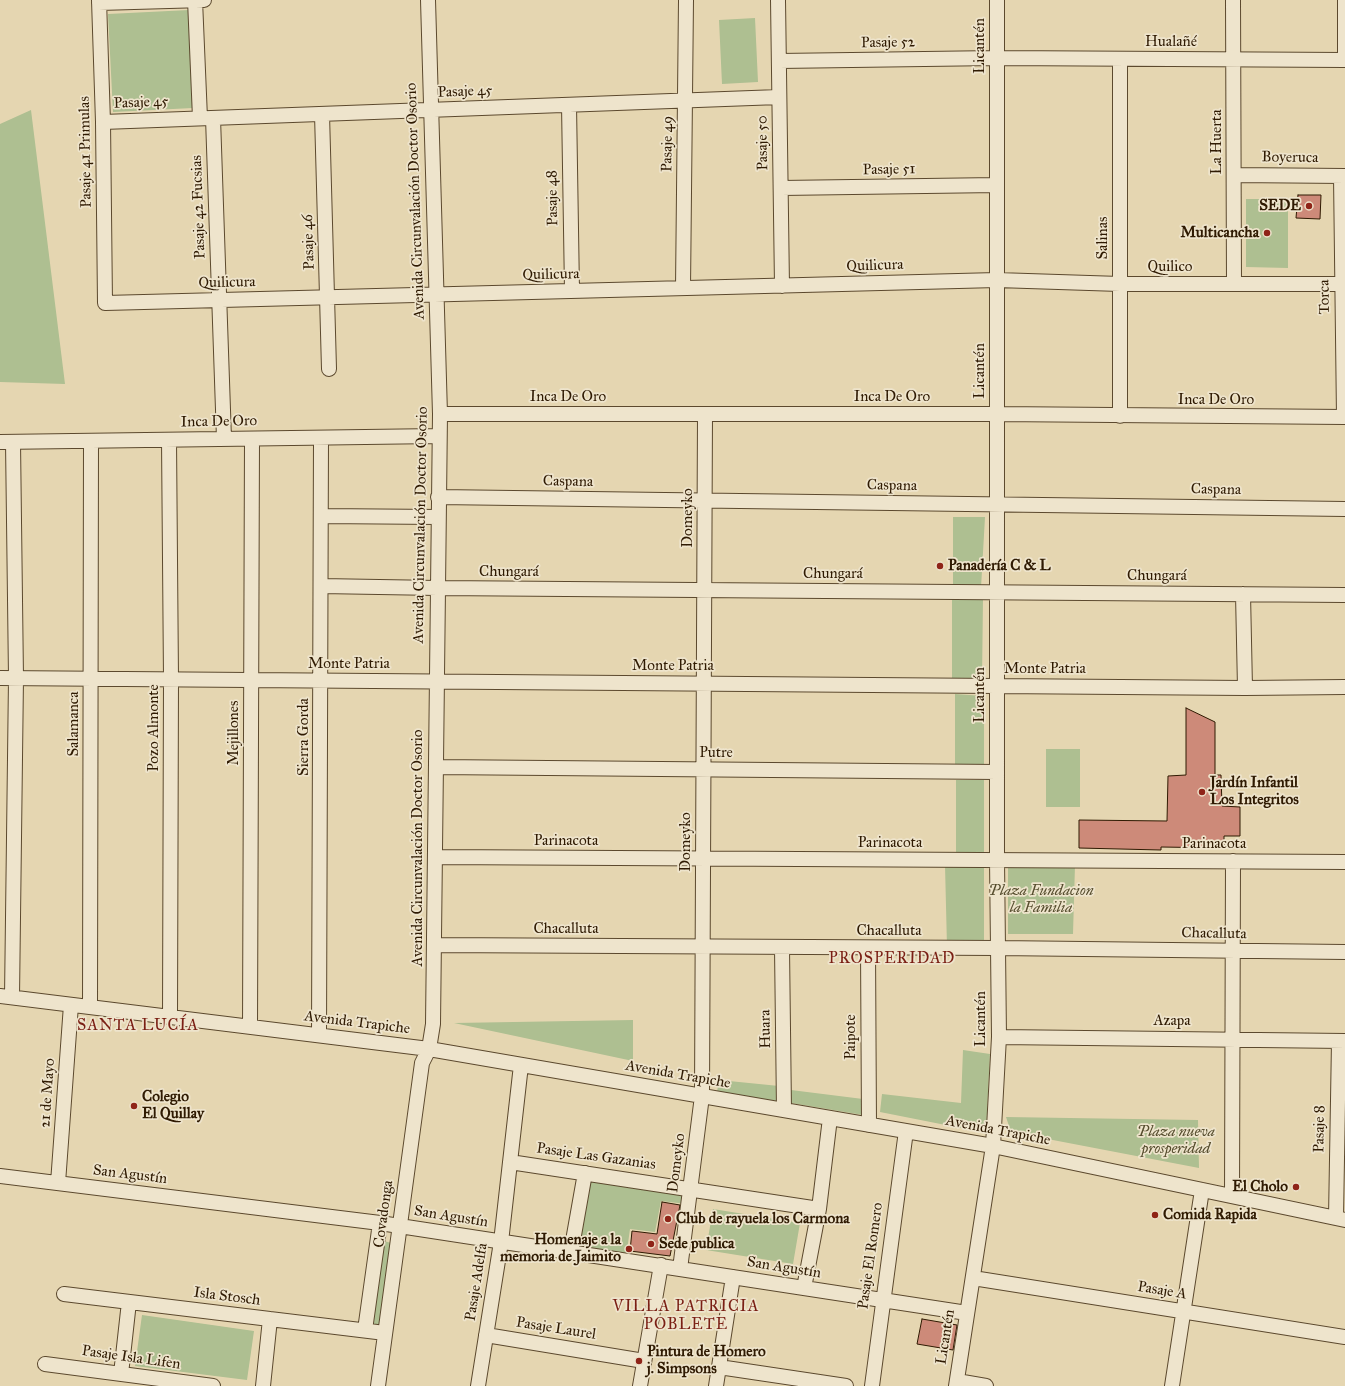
<!DOCTYPE html>
<meta charset="utf-8">
<style>
body{margin:0}
canvas{display:block;background:#e5d6b1}
</style>
<canvas width="1345" height="1386"></canvas>
<script>
const g = document.querySelector('canvas').getContext('2d');
g.lineJoin = 'round';
function fillPath(path, color) { g.fillStyle = color; g.fill(path, 'evenodd'); }
const toPath = rows => new Path2D(rows.map(r => 'M' + r).join(''));
function stroke(path, color, width, dash) { g.strokeStyle = color; g.lineWidth = width; g.lineCap = dash ? 'butt' : 'round'; g.setLineDash(dash || []); g.stroke(path); }
function drawText(font, color, halo, rows, align = 'center') {
  g.font = font + ' "IM FELL Great Primer",serif'; g.lineWidth = 3.5; g.setLineDash([]); g.textBaseline = 'middle'; g.strokeStyle = halo; g.fillStyle = color; for (const [text, x, y, turn = 0] of rows) {
    g.save(); g.translate(x, y); g.rotate((+turn || 0) * Math.PI / 180); g.textAlign = isNaN(turn) ? turn : align; if (halo) g.strokeText(text, 0, 0); g.fillText(text, 0, 0); g.restore();
  }
}
fillPath(toPath([
 [189,10,193,108,113,112,108,14],
 [755,18,758,82,722,84,719,20],
 [31,110,65,384,0,382,0,124],
 [1246,199,1288,199,1288,268,1246,267],
 [953,517,985,517,981,588,953,588],
 [983,598,982,681,952,682,952,599],
 [955,694,984,696,984,764,955,765],
 [1046,749,1080,749,1080,807,1046,807],
 [956,780,984,780,984,853,956,853],
 [1008,864,1075,865,1073,934,1008,934],
 [945,865,984,865,984,948,947,947],
 [633,1020,633,1061,454,1023],
 [963,1050,990,1054,986,1133,880,1112,882,1094,961,1103],
 [719,1080,779,1086,777,1101,717,1092],
 [791,1090,863,1099,863,1115,791,1103],
 [1006,1117,1198,1120,1199,1168,1011,1132],
 [586,1175,689,1190,687,1204,661,1201,655,1232,630,1229,626,1258,573,1251],
 [713,1209,800,1223,793,1264,706,1250],
 [384,1241,395,1244,382,1328,371,1327],
 [142,1315,254,1331,247,1380,135,1366]
]), '#aebf91');
const building = toPath([
 [1298,195,1321,195,1320,219,1296,218,1298,195],
 [1186,708,1215,722,1215,775,1221,775,1222,806,1240,807,1240,836,1224,836,1224,848,1161,847,1161,850,1079,848,1079,820,1167,821,1168,776,1186,775,1186,708],
 [662,1202,680,1205,670,1256,630,1251,632,1231,657,1234,662,1202],
 [922,1319,957,1325,953,1350,917,1344,922,1319]
]);
fillPath(building, '#cd8a79');
stroke(building, '#2f1a02', 1);
const minor = toPath([
 [99,0,103,122,105,303,997,280,1120,284,1342,284],
 [195,0,200,118],
 [778,0,782,286],
 [1233,0,1234,284],
 [1345,0,1345,60],
 [99,3,204,0],
 [779,61,997,58,1345,60],
 [569,105,572,291],
 [322,114,329,369],
 [213,118,224,439],
 [103,122,779,97],
 [1234,175,1345,176],
 [1341,176,1344,417],
 [781,188,997,185],
 [683,288,686,0],
 [440,414,997,414,1345,417],
 [1120,416,1120,59],
 [169,440,171,679,170,1017],
 [0,442,438,436],
 [438,497,1345,509],
 [321,516,438,517],
 [321,586,437,588,1345,595],
 [1243,594,1245,688],
 [0,678,1245,688,1345,687],
 [436,767,997,772],
 [435,857,1345,862],
 [434,945,997,948,1345,952],
 [782,948,784,1110],
 [868,948,869,1125],
 [0,996,429,1049,993,1146,1345,1220],
 [12,997,16,678,13,442],
 [90,1007,91,441],
 [250,1027,252,439],
 [319,1035,321,438],
 [999,1037,1345,1041],
 [510,1162,819,1209],
 [0,1176,380,1223,967,1313],
 [58,1183,71,1005],
 [1232,1196,1233,861],
 [1336,1218,1339,1041],
 [571,1252,585,1173],
 [680,1269,702,1096,705,414],
 [973,1278,1345,1337],
 [804,1288,819,1209,830,1118],
 [64,1294,385,1333],
 [365,1330,380,1223],
 [486,1335,644,1361],
 [45,1364,213,1386],
 [719,1367,846,1386],
 [121,1374,129,1302],
 [957,1381,986,1386],
 [263,1386,270,1319],
 [378,1386,422,1063,429,1049,433,1024,440,414,428,0],
 [478,1386,501,1242,521,1065],
 [640,1386,661,1265],
 [716,1386,733,1277],
 [872,1386,906,1131],
 [956,1386,993,1146,999,1037,997,860,997,0],
 [1172,1386,1202,1190]
]);
stroke(minor, '#5c492e', 16);
stroke(minor, '#eee4cc', 14);
for (const [x, y, r, color] of [
 [1309,206,4,"#8f2418"],
 [1267,233,4,"#8f2418"],
 [940,566,4,"#8f2418"],
 [1202,792,4,"#8f2418"],
 [134,1106,4,"#8f2418"],
 [1296,1187,4,"#8f2418"],
 [1155,1215,4,"#8f2418"],
 [668,1219,4,"#8f2418"],
 [651,1244,4,"#8f2418"],
 [629,1249,4,"#8f2418"],
 [639,1361,4,"#8f2418"]
]) { const dot = new Path2D(); dot.arc(x, y, r, 0, 2 * Math.PI); g.fillStyle = color; g.fill(dot); stroke(dot, '#eee4cc', 1.5); }
drawText('15px', '#2f1a02', '#eee4cc', [
 ["Hualañé",1171,42],
 ["Pasaje 52",888,43,-1],
 ["Licantén",980,46,-90],
 ["Pasaje 45",465,92,-2],
 ["Pasaje 45",141,103,-2],
 ["La Huerta",1217,142,-90],
 ["Pasaje 50",763,143,-91],
 ["Pasaje 49",668,144,-89],
 ["Pasaje 41 Primulas",86,152,-91],
 ["Boyeruca",1290,158,1],
 ["Pasaje 51",889,170,-1],
 ["Pasaje 48",553,198,-91],
 ["Avenida Circunvalación Doctor Osorio",416,201,-92],
 ["Pasaje 42 Fucsias",199,207,-92],
 ["Salinas",1103,238,-90],
 ["Pasaje 46",309,242,-92],
 ["Quilicura",875,266,-2],
 ["Quilico",1170,267],
 ["Quilicura",551,275,-1],
 ["Quilicura",227,283,-1],
 ["Torca",1325,297,-91],
 ["Licantén",980,371,-90],
 ["Inca De Oro",568,397],
 ["Inca De Oro",892,397],
 ["Inca De Oro",1216,400],
 ["Inca De Oro",219,422,-1],
 ["Caspana",568,482,1],
 ["Caspana",892,486,1],
 ["Caspana",1216,490,1],
 ["Domeyko",688,518,-90],
 ["Avenida Circunvalación Doctor Osorio",421,525,-89],
 ["Chungará",509,572],
 ["Chungará",833,574],
 ["Chungará",1157,576],
 ["Monte Patria",349,664],
 ["Monte Patria",673,666],
 ["Monte Patria",1045,669],
 ["Licantén",980,695,-90],
 ["Salamanca",74,724,-90],
 ["Pozo Almonte",154,728,-90],
 ["Mejillones",234,733,-90],
 ["Sierra Gorda",304,737,-90],
 ["Putre",716,753],
 ["Parinacota",566,841],
 ["Domeyko",686,842,-90],
 ["Parinacota",890,843],
 ["Parinacota",1214,844],
 ["Avenida Circunvalación Doctor Osorio",418,848,-90],
 ["Chacalluta",566,929],
 ["Chacalluta",889,931],
 ["Chacalluta",1214,934,1],
 ["Licantén",981,1019,-90],
 ["Azapa",1172,1021],
 ["Avenida Trapiche",357,1023,7],
 ["Huara",766,1029,-91],
 ["Paipote",851,1037,-90],
 ["Avenida Trapiche",678,1075,10],
 ["21 de Mayo",48,1093,-86],
 ["Pasaje 8",1320,1129,-89],
 ["Avenida Trapiche",998,1131,11],
 ["Pasaje Las Gazanias",596,1157,8],
 ["Domeyko",677,1163,-83],
 ["San Agustín",130,1175,7],
 ["Covadonga",384,1214,-82],
 ["San Agustín",451,1217,9],
 ["Pasaje El Romero",871,1256,-82],
 ["San Agustín",784,1268,9],
 ["Pasaje Adelfa",477,1282,-81],
 ["Pasaje A",1162,1291,9],
 ["Isla Stosch",227,1297,7],
 ["Pasaje Laurel",556,1329,9],
 ["Licantén",946,1337,-81],
 ["Pasaje Isla Lifen",131,1358,8]
]);
drawText('bold 15px', '#2f1a02', '#eee4cc', [
 ["SEDE",1301,206,"right"],
 ["Multicancha",1259,233,"right"],
 ["Panadería C & L",948,566],
 ["Jardín Infantil",1210,783],
 ["Los Integritos",1210,800],
 ["Colegio",142,1097],
 ["El Quillay",142,1114],
 ["El Cholo",1288,1187,"right"],
 ["Comida Rapida",1163,1215],
 ["Club de rayuela los Carmona",676,1219],
 ["Homenaje a la",621,1240,"right"],
 ["memoria de Jaimito",621,1257,"right"],
 ["Sede publica",659,1244],
 ["Pintura de Homero",647,1352],
 ["j. Simpsons",647,1369]
], 'left');
drawText('italic 15px', '#554c2d', '#eee4cc', [
 ["Plaza Fundacion",1041,891],
 ["la Familia",1041,908],
 ["Plaza nueva",1176,1132],
 ["prosperidad",1176,1149]
]);
g.letterSpacing = '1px';
drawText('16px', '#7a1f14', '#eee4cc', [
 ["PROSPERIDAD",892,959],
 ["SANTA LUCÍA",138,1026],
 ["VILLA PATRICIA",686,1307],
 ["POBLETE",686,1325]
]);
g.letterSpacing = '0px';
</script>
